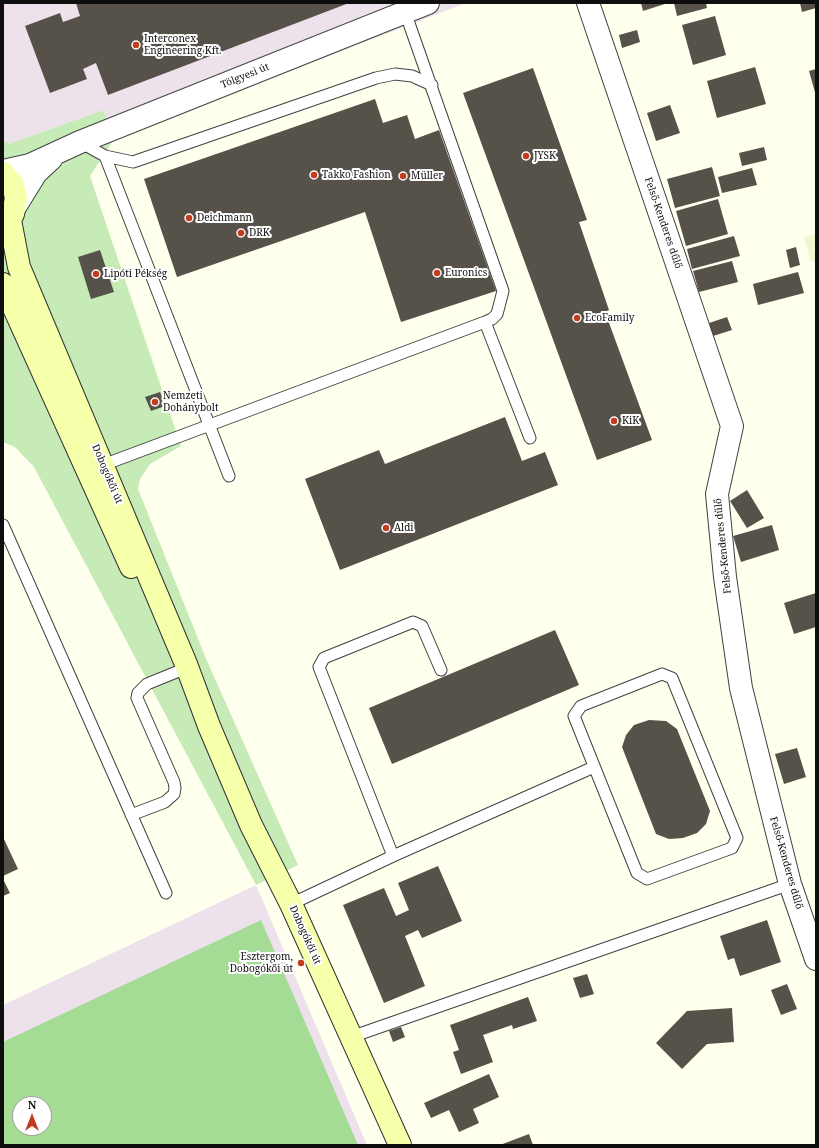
<!DOCTYPE html>
<meta charset="utf-8">
<style>
body{margin:0}
#map{position:relative;width:819px;height:1148px;overflow:hidden;background:#ffe;font-family:"Noto Serif",serif}
canvas{display:block}
.frame{position:absolute;inset:0;border:4px solid #0e0e0e;pointer-events:none}
.north{position:absolute;left:12px;top:1096px;width:40px;height:40px;box-sizing:border-box;background:#fff;border:1px solid #9f9f9f;border-radius:50%;rotate:0deg;font-size:11px;font-weight:700;line-height:16px;text-align:center;color:#0e0e0e}
.north::after{content:'';display:block;margin:auto;width:14px;height:18px;background:#c33c20;clip-path:polygon(50% 0,100% 100%,50% 72%,0 100%)}
</style>
<div id="map">
<canvas width="819" height="1148"></canvas>
<div class="frame"></div>
<div class="north">N</div>
</div>
<script>
const g = document.querySelector('canvas').getContext('2d');
g.lineJoin = 'round';
function fillPath(path, color) { g.fillStyle = color; g.fill(path, 'evenodd'); }
const toPath = rows => new Path2D(rows.map(r => 'M' + r).join(''));
function stroke(path, color, width, dash) { g.strokeStyle = color; g.lineWidth = width; g.lineCap = dash ? 'butt' : 'round'; g.setLineDash(dash || []); g.stroke(path); }
function drawText(font, color, halo, rows, align = 'center') {
  g.font = font + ' "Noto Serif",serif'; g.lineWidth = 4; g.setLineDash([]); g.textBaseline = 'middle'; g.strokeStyle = halo; g.fillStyle = color; for (const [text, x, y, turn = 0] of rows) {
    g.save(); g.translate(x, y); g.rotate((+turn || 0) * Math.PI / 180); g.textAlign = isNaN(turn) ? turn : align; if (halo) g.strokeText(text, 0, 0); g.fillText(text, 0, 0); g.restore();
  }
}
fillPath(toPath([
 [3,3,466,3,114,139,103,110,9,144,3,140],
 [256,885,367,1145,3,1145,3,1005],
 [20,1104,44,1104,44,1128,20,1128]
]), '#ede2eb');
fillPath(toPath([
 [816,234,816,260,811,262,804,237]
]), '#f1f6cd');
fillPath(toPath([
 [103,110,114,139,90,176,181,446,150,464,140,479,138,489,207,661,298,865,256,885,34,467,15,447,3,442,3,140,9,144]
]), '#c6ebb6');
fillPath(toPath([
 [261,920,358,1145,3,1145,3,1042],
 [20,1104,44,1104,44,1128,20,1128]
]), '#a5dc95');
fillPath(toPath([
 [76,3,349,3,108,95,96,63,83,69,87,79,50,93,25,26,60,13,63,22,80,16],
 [641,3,668,3,643,11],
 [674,3,706,3,707,8,677,16],
 [800,3,816,3,816,8,802,12],
 [715,16,726,55,693,65,682,25],
 [637,30,640,42,622,48,619,35],
 [755,67,766,104,717,118,707,81],
 [533,68,587,220,579,222,609,310,605,312,652,440,597,460,463,93],
 [816,69,816,96,809,71],
 [375,99,383,123,407,115,415,139,439,130,496,291,401,322,365,212,177,277,144,179],
 [670,105,680,133,656,141,647,113],
 [764,147,767,160,742,166,739,153],
 [712,167,720,196,675,208,667,179],
 [752,168,757,185,722,193,718,177],
 [718,199,728,234,686,246,676,211],
 [734,236,740,256,692,269,687,249],
 [796,247,800,265,790,268,786,250],
 [100,250,114,292,91,299,78,257],
 [732,261,738,282,699,292,693,271],
 [798,272,804,293,758,305,753,284],
 [727,317,732,330,710,337,706,324],
 [160,392,165,406,151,411,145,397],
 [505,417,522,461,545,452,558,485,340,570,305,479,379,450,385,464],
 [747,490,764,518,747,528,730,501],
 [772,525,779,550,741,562,733,536],
 [816,593,816,627,794,634,784,603],
 [555,630,579,685,392,764,369,708],
 [649,720,666,721,677,729,710,811,706,824,697,833,683,838,669,839,656,834,622,747,626,735,634,725],
 [797,748,806,777,784,784,775,754],
 [3,837,18,869,3,876],
 [438,866,462,921,422,938,418,930,405,936,425,986,384,1003,343,905,384,888,396,916,409,910,398,883],
 [3,879,10,893,3,896],
 [767,920,781,962,740,976,734,958,728,960,720,936],
 [587,974,594,994,580,998,573,978],
 [787,984,797,1009,781,1015,771,990],
 [528,997,537,1021,513,1029,512,1025,483,1035,493,1062,461,1074,453,1052,459,1050,450,1025],
 [732,1008,734,1042,707,1044,682,1069,656,1043,687,1011],
 [401,1027,405,1037,393,1042,389,1031],
 [489,1074,499,1097,473,1109,479,1123,459,1132,449,1110,431,1118,424,1103],
 [529,1134,533,1145,500,1145]
]), '#575249');
const lane = toPath([
 [80,142,105,156,133,162,376,78,395,74,412,76,432,85],
 [105,156,229,476],
 [485,322,530,438],
 [103,465,485,322,492,319,497,314,503,291,404,9],
 [3,525,166,893],
 [662,674,672,678,737,838,732,848,647,879,637,873,574,716,581,706,662,674],
 [131,815,165,802,174,794,175,788,174,782,137,698,138,693,147,684,179,671],
 [393,856,319,667,324,658,413,622,422,626,441,670],
 [291,904,393,856,594,767],
 [351,1037,790,884]
]);
const street = toPath([
 [588,3,732,426,717,494,725,577,741,688,790,884,816,959],
 [3,171,30,165,80,142,428,3],
 [15,207,36,173,51,159]
]);
const secondary = toPath([
 [3,173,13,185,16,198,13,214,3,228],
 [10,220,19,267,186,664,209,726,251,825,291,904,400,1145],
 [3,284,131,567]
]);
stroke(lane, '#414141', 13);
stroke(street, '#414141', 24);
stroke(secondary, '#303030', 24);
stroke(lane, '#fff', 11);
stroke(street, '#fff', 22);
stroke(secondary, '#f6ffa9', 22);
for (const [x, y, r, color] of [
 [136,45,4,"#c33c20"],
 [526,156,4,"#c33c20"],
 [314,175,4,"#c33c20"],
 [403,176,4,"#c33c20"],
 [189,218,4,"#c33c20"],
 [241,233,4,"#c33c20"],
 [437,273,4,"#c33c20"],
 [96,274,4,"#c33c20"],
 [577,318,4,"#c33c20"],
 [155,402,4,"#c33c20"],
 [614,421,4,"#c33c20"],
 [386,528,4,"#c33c20"],
 [301,963,4,"#c33c20"]
]) { const dot = new Path2D(); dot.arc(x, y, r, 0, 2 * Math.PI); g.fillStyle = color; g.fill(dot); stroke(dot, '#fff', 1.5); }
drawText('10px', '#0e0e0e', '#fff', [
 ["Interconex",144,39],
 ["Engineering Kft.",144,51],
 ["JYSK",534,156],
 ["Takko Fashion",322,175],
 ["Müller",411,176],
 ["Deichmann",197,218],
 ["DRK",249,233],
 ["Euronics",445,273],
 ["Lipóti Pékség",104,274],
 ["EcoFamily",585,318],
 ["Nemzeti",163,396],
 ["Dohánybolt",163,408],
 ["KiK",622,421],
 ["Aldi",394,528],
 ["Esztergom,",293,957,"right"],
 ["Dobogókői út",293,969,"right"]
], 'left');
drawText('10px', '#0e0e0e', '#fff', [
 ["Tölgyesi út",245,76,-22],
 ["Felső-Kenderes dűlő",663,223,71],
 ["Dobogókői út",107,474,67],
 ["Felső-Kenderes dűlő",723,546,-96],
 ["Felső-Kenderes dűlő",786,863,74],
 ["Dobogókői út",305,935,66]
]);
</script>
